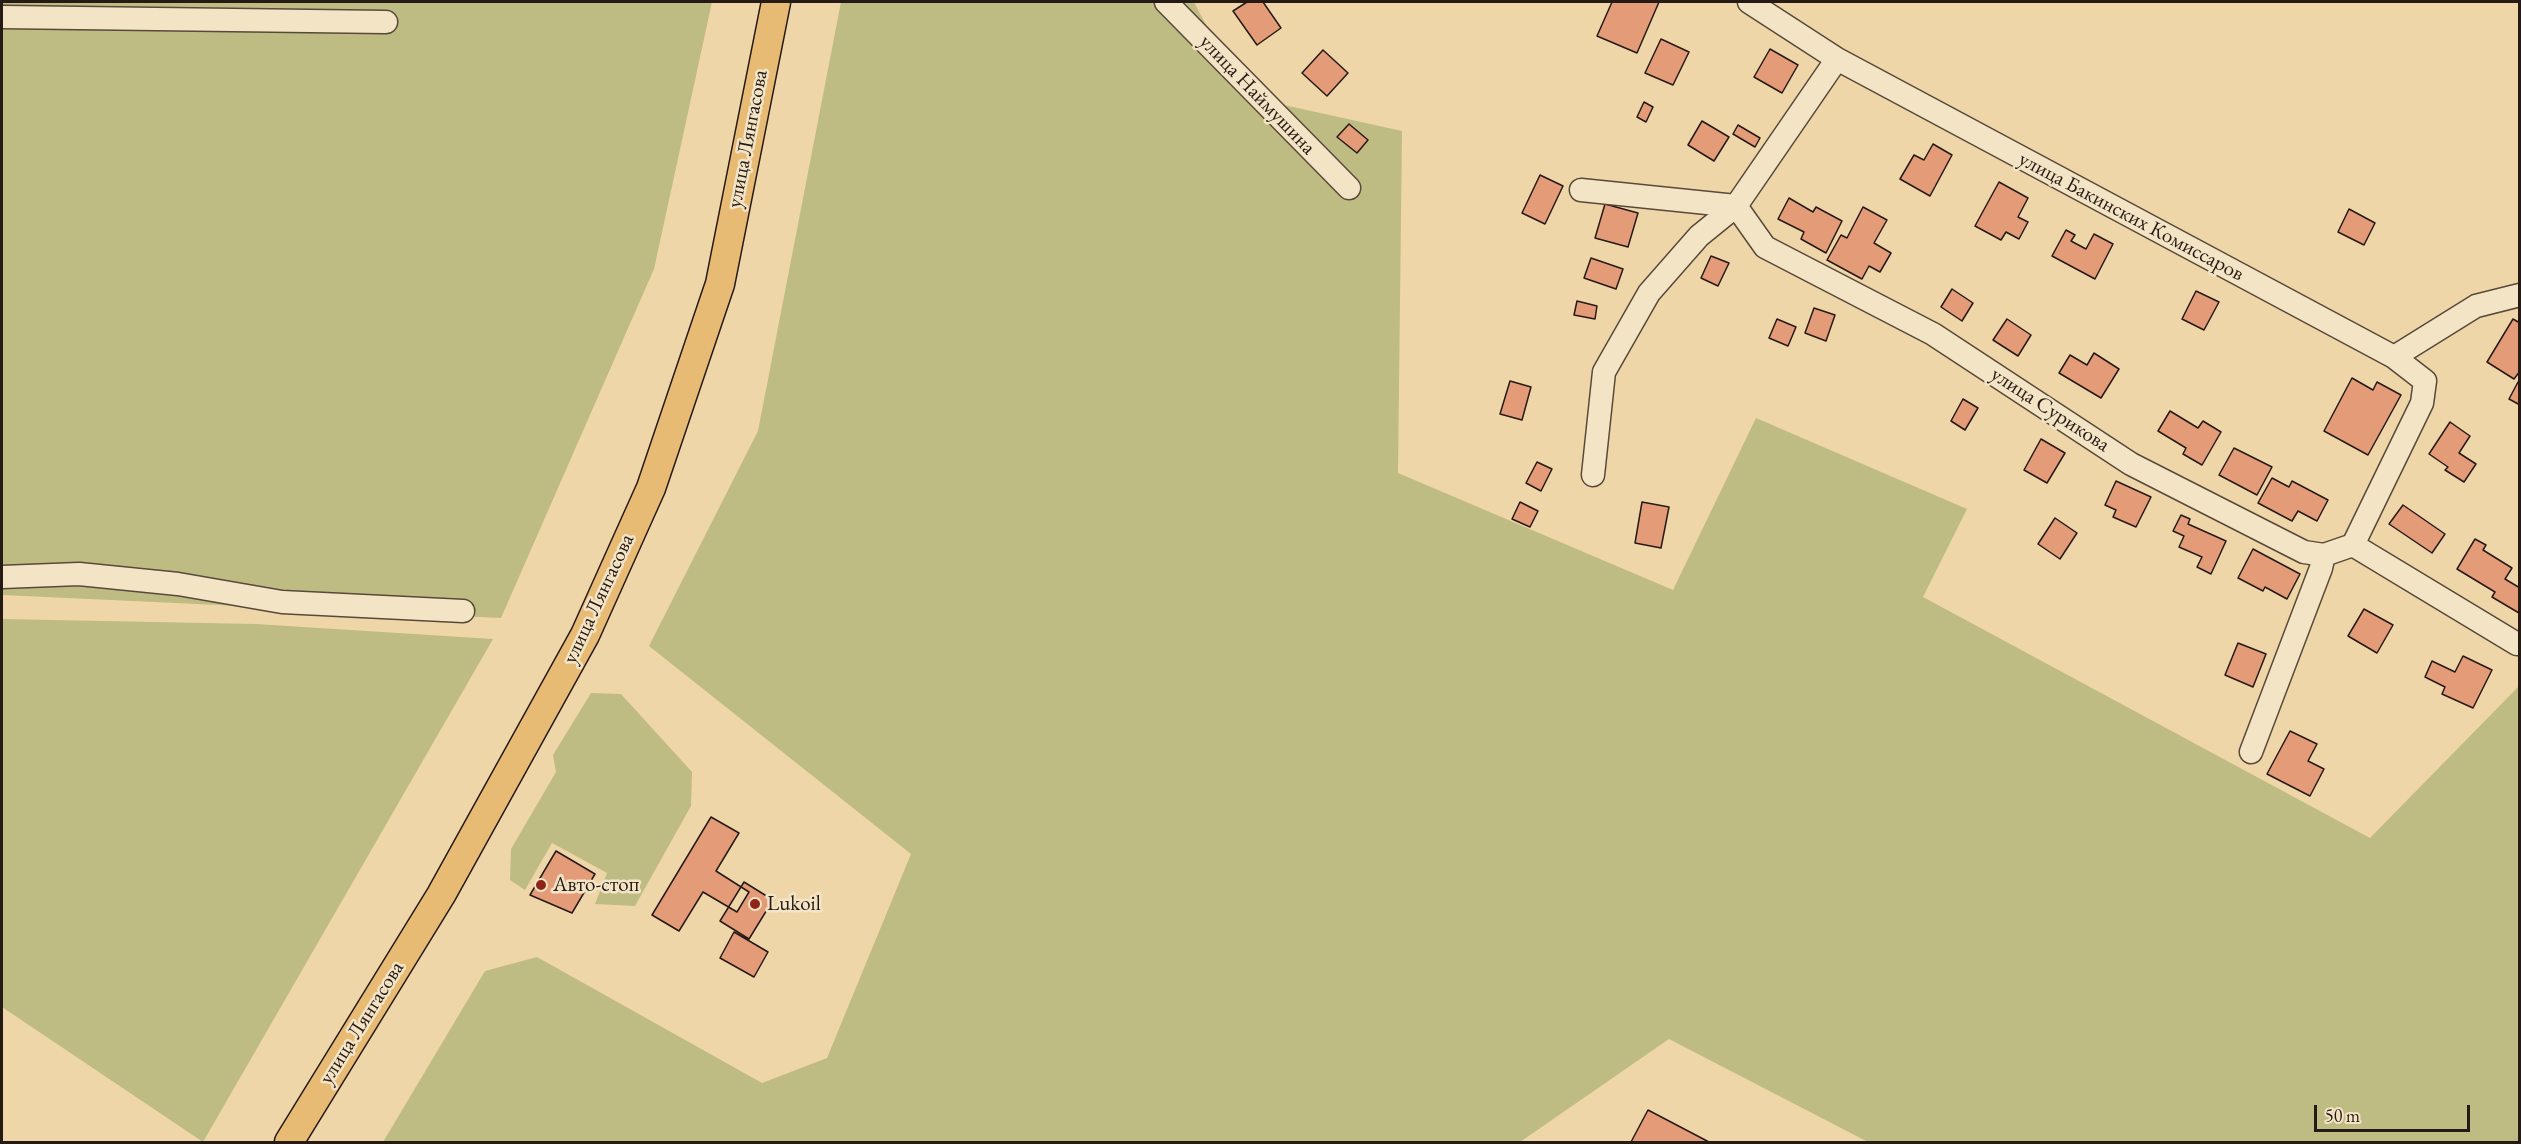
<!DOCTYPE html>
<meta charset="utf-8">
<style>
body{margin:0}
#map{position:relative;width:2521px;height:1144px;overflow:hidden;background:#eed6a8;font-family:"EB Garamond",serif}
canvas{display:block}
.frame{position:absolute;inset:0;border:3px solid #261a14;pointer-events:none}
.scale{position:absolute;left:2314px;top:1105px;width:156px;height:27px;box-sizing:border-box;border:3px solid #261a14;border-top:0;padding-left:8px;font-size:18px;line-height:21px;white-space:nowrap;color:#261a14;-webkit-text-stroke:4px #f4e4c6;paint-order:stroke}
</style>
<div id="map">
<canvas width="2521" height="1144"></canvas>
<div class="frame"></div>
<div class="scale">50 m</div>
</div>
<script>
const g = document.querySelector('canvas').getContext('2d');
g.lineJoin = 'round';
function fillPath(path, color) { g.fillStyle = color; g.fill(path, 'evenodd'); }
const toPath = rows => new Path2D(rows.map(r => 'M' + r).join(''));
function stroke(path, color, width, dash) { g.strokeStyle = color; g.lineWidth = width; g.lineCap = dash ? 'butt' : 'round'; g.setLineDash(dash || []); g.stroke(path); }
function drawText(font, color, halo, rows, align = 'center') {
  g.font = font + ' "EB Garamond",serif'; g.lineWidth = 5; g.setLineDash([]); g.textBaseline = 'middle'; g.strokeStyle = halo; g.fillStyle = color; for (const [text, x, y, turn = 0] of rows) {
    g.save(); g.translate(x, y); g.rotate((+turn || 0) * Math.PI / 180); g.textAlign = isNaN(turn) ? turn : align; if (halo) g.strokeText(text, 0, 0); g.fillText(text, 0, 0); g.restore();
  }
}
fillPath(toPath([
 [2,2,712,2,654,269,501,618,2,595],
 [841,2,1194,2,1243,96,1402,131,1398,473,1673,590,1756,418,1967,509,1923,597,2370,838,2519,686,2519,1142,1868,1142,1669,1039,1520,1142,383,1142,485,971,537,957,762,1083,827,1058,911,854,649,646,758,431],
 [2,619,256,624,493,639,203,1142,2,1007],
 [591,693,621,694,692,772,691,806,635,906,595,904,607,873,552,843,525,890,510,880,511,849,556,772,553,755]
]), '#bfbc83');
const building = toPath([
 [1247,2,1263,2,1281,28,1257,45,1233,11,1247,2],
 [1612,2,1659,2,1637,53,1597,36,1612,2],
 [1661,39,1689,52,1673,85,1645,73,1661,39],
 [1770,49,1798,65,1782,93,1754,77,1770,49],
 [1323,50,1348,73,1327,96,1302,73,1323,50],
 [1644,102,1653,107,1646,122,1637,117,1644,102],
 [1702,121,1729,137,1714,161,1688,145,1702,121],
 [1349,124,1368,140,1357,153,1337,137,1349,124],
 [1738,125,1760,138,1755,147,1733,134,1738,125],
 [1933,144,1952,155,1930,196,1900,179,1914,155,1924,160,1933,144],
 [1540,175,1563,186,1545,224,1522,213,1540,175],
 [1999,182,2028,198,2018,217,2028,222,2019,239,2006,232,2001,240,1975,226,1999,182],
 [1789,198,1813,212,1816,207,1842,221,1826,253,1801,239,1804,232,1778,219,1789,198],
 [1605,204,1638,213,1628,247,1595,238,1605,204],
 [1863,207,1887,220,1874,243,1891,253,1880,272,1869,266,1862,279,1827,260,1841,235,1847,238,1863,207],
 [2349,209,2375,223,2364,245,2338,232,2349,209],
 [2066,230,2075,235,2071,241,2086,249,2094,234,2113,244,2095,279,2052,256,2066,230],
 [1711,256,1729,263,1718,286,1701,278,1711,256],
 [1591,258,1623,269,1616,289,1584,278,1591,258],
 [1952,289,1973,303,1962,321,1941,307,1952,289],
 [2196,291,2219,302,2204,330,2182,319,2196,291],
 [1577,301,1597,306,1595,319,1574,315,1577,301],
 [1814,308,1835,315,1826,341,1805,333,1814,308],
 [1777,319,1796,327,1788,346,1769,338,1777,319],
 [2007,319,2031,335,2018,356,1993,340,2007,319],
 [2513,319,2520,323,2520,371,2514,379,2487,362,2513,319],
 [2094,353,2119,369,2101,398,2059,373,2070,355,2087,365,2094,353],
 [2352,378,2373,390,2377,382,2401,395,2368,455,2324,431,2352,378],
 [1510,381,1531,387,1522,420,1500,414,1510,381],
 [2518,382,2520,383,2520,405,2509,399,2518,382],
 [1963,399,1978,408,1965,430,1951,421,1963,399],
 [2170,411,2198,428,2203,421,2221,432,2202,465,2183,454,2186,448,2158,431,2170,411],
 [2450,422,2470,436,2459,453,2476,464,2464,482,2445,470,2448,467,2429,454,2450,422],
 [2041,439,2065,453,2047,483,2024,470,2041,439],
 [2234,448,2272,467,2257,495,2219,475,2234,448],
 [1537,462,1552,469,1541,491,1526,483,1537,462],
 [2272,478,2289,487,2292,481,2328,500,2317,521,2298,511,2292,521,2258,503,2272,478],
 [2116,481,2151,497,2136,527,2113,517,2116,510,2105,505,2116,481],
 [1520,502,1538,511,1530,527,1512,519,1520,502],
 [1642,502,1669,507,1661,548,1635,543,1642,502],
 [2403,505,2445,534,2432,553,2389,524,2403,505],
 [2181,515,2190,519,2188,524,2226,541,2211,574,2197,567,2202,557,2179,547,2184,536,2173,531,2181,515],
 [2055,518,2077,533,2060,559,2038,544,2055,518],
 [2475,539,2486,545,2483,550,2512,568,2505,579,2520,588,2519,613,2492,597,2495,592,2457,569,2475,539],
 [2253,549,2300,574,2287,599,2265,587,2263,591,2238,578,2253,549],
 [2364,609,2393,625,2377,653,2348,636,2364,609],
 [2238,643,2266,654,2253,687,2225,675,2238,643],
 [2463,656,2492,670,2473,708,2442,694,2445,687,2425,677,2432,661,2455,672,2463,656],
 [2290,731,2317,744,2308,761,2324,769,2310,796,2267,774,2290,731],
 [711,817,739,833,716,871,749,892,737,912,703,892,679,931,652,915,711,817],
 [556,851,595,874,572,913,530,895,556,851],
 [744,882,773,900,749,939,720,921,744,882],
 [734,932,768,952,754,977,720,958,734,932],
 [1648,1110,1709,1142,1631,1142,1648,1110]
]);
fillPath(building, '#e49b78');
stroke(building, '#261a14', 1.5);
const minor = toPath([
 [1166,2,1349,188],
 [1749,2,1837,59,2394,357,2476,306,2520,295],
 [2,17,386,22],
 [1581,190,1736,206,1765,247,1933,334,2131,464,2304,552,2324,555,2353,545,2517,644],
 [1593,475,1604,372,1649,293,1699,236,1736,206,1837,59],
 [2353,545,2422,403,2425,381,2394,357],
 [2,577,79,574,178,584,282,602,463,611],
 [2251,752,2321,568,2324,555]
]);
const major = toPath([
 [289,1142,441,895,585,635,651,488,720,284,776,2]
]);
stroke(minor, '#584939', 25);
stroke(major, '#261a14', 31);
stroke(minor, '#f4e4c6', 22);
stroke(major, '#e7bb74', 28);
for (const [x, y, r, color] of [
 [541,885,6,"#8f2418"],
 [755,904,6,"#8f2418"]
]) { const dot = new Path2D(); dot.arc(x, y, r, 0, 2 * Math.PI); g.fillStyle = color; g.fill(dot); stroke(dot, '#f4e4c6', 2); }
drawText('21px', '#261a14', '#f4e4c6', [
 ["улица Наймушина",1257,95,46],
 ["улица Лянгасова",748,139,-79],
 ["улица Бакинских Комиссаров",2131,217,28],
 ["улица Сурикова",2050,410,33],
 ["улица Лянгасова",599,599,-65],
 ["улица Лянгасова",362,1023,-58]
]);
drawText('21px', '#261a14', '#f4e4c6', [
 ["Авто-стоп",553,885],
 ["Lukoil",767,904]
], 'left');
</script>
